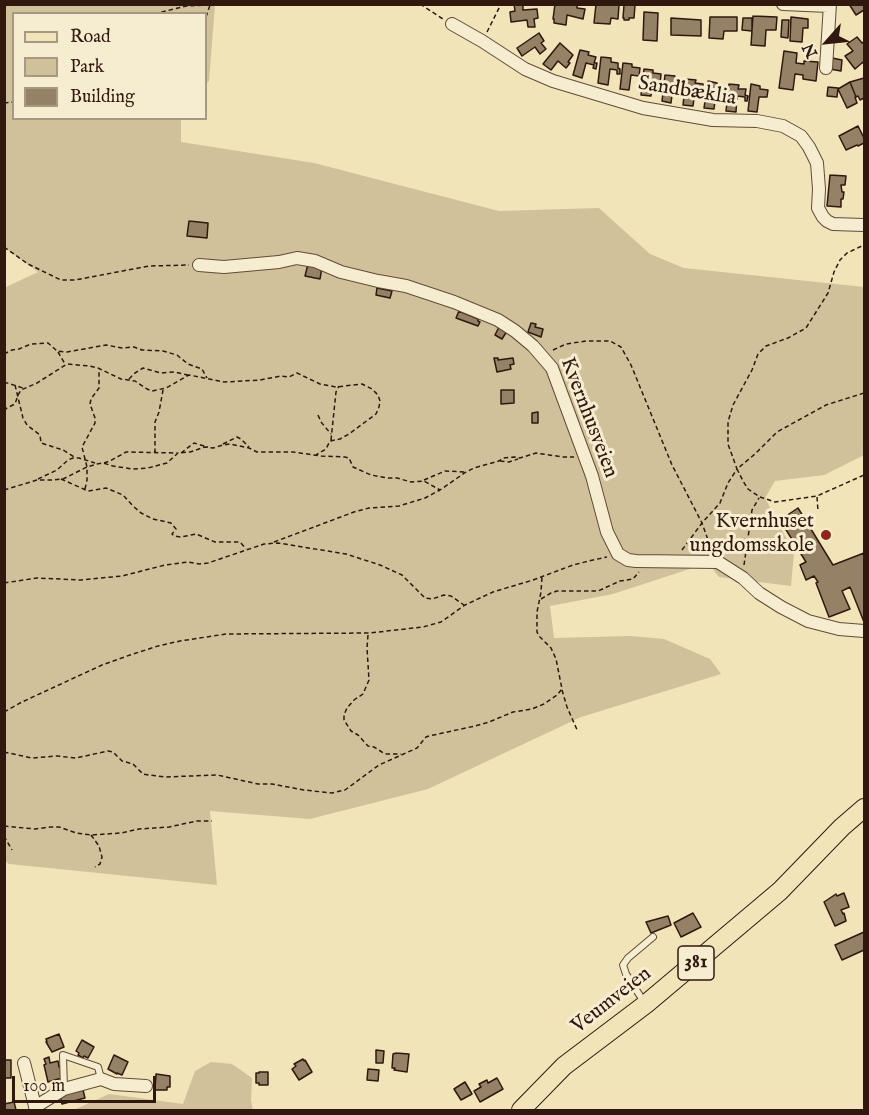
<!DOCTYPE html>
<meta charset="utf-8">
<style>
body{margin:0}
#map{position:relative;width:869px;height:1115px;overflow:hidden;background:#f1e4b8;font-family:"IM FELL English",serif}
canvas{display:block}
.frame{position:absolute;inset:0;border:6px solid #31180e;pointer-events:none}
.legend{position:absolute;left:12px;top:12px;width:195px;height:108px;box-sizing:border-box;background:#f6edd1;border:2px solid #a79883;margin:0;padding:8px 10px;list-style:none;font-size:18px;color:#31180e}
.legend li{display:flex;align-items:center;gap:12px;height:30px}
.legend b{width:30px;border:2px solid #a79883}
.north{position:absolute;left:797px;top:12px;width:60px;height:60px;-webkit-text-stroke:4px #f6edd1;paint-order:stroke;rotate:243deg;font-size:16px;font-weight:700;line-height:24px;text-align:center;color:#31180e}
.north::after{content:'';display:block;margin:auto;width:21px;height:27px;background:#31180e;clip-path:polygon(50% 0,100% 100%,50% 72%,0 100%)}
.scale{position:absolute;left:12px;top:1076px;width:144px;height:27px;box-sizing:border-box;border:3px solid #31180e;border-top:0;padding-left:8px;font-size:18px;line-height:21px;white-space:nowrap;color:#31180e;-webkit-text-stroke:4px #f6edd1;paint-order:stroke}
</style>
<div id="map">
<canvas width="869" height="1115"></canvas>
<div class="frame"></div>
<ul class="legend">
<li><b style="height:8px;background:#f1e4b8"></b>Road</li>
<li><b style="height:16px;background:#d0c19b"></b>Park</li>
<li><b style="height:16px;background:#958266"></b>Building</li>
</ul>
<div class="north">N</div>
<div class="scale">100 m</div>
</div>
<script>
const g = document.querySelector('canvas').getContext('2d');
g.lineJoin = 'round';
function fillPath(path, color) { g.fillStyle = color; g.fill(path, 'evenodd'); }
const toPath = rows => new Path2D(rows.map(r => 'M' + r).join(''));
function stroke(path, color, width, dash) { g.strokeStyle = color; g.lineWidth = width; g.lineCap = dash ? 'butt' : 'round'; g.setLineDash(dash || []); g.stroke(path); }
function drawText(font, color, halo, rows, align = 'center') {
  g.font = font + ' "IM FELL English",serif'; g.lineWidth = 6; g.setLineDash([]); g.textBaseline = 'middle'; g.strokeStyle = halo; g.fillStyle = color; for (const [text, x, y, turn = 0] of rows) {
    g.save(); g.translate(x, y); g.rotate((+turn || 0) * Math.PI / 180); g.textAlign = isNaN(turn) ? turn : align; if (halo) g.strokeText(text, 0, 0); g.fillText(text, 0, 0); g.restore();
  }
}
fillPath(toPath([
 [5,5,215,5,209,81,206,84,206,14,14,14,14,118,181,119,181,142,314,163,499,211,599,208,650,254,684,268,864,287,864,455,824,475,775,481,765,498,794,553,791,586,719,577,708,563,613,594,550,606,554,638,631,636,664,639,710,659,721,674,581,717,428,789,310,819,210,811,217,885,9,864,4,860,4,288,38,272,5,248],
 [211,1062,232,1064,252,1078,251,1101,253,1110,74,1110,109,1094,183,1104,195,1071]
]), '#d0c19b');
const building = toPath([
 [514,4,523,4,523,10,537,9,538,18,534,19,535,27,528,27,527,20,511,22,510,12,515,11,514,4],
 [555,4,577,4,577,8,585,9,583,19,567,15,566,25,554,23,554,19,553,19,555,4],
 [596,4,619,5,618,19,611,18,610,24,594,23,596,4],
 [849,4,864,4,864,10,856,15,849,4],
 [624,5,635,5,634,18,629,18,629,20,624,20,624,18,623,18,624,5],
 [644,12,658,13,657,41,643,40,644,12],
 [753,16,777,17,776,30,766,30,765,46,751,45,753,16],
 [710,17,737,17,737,31,724,31,723,39,709,38,710,17],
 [791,17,808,19,808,28,803,28,802,42,790,41,791,17],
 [671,18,701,20,701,36,671,35,671,18],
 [743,18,752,18,752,31,742,30,743,18],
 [782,20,789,20,788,38,781,37,782,20],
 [539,33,544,41,541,43,546,49,540,54,535,47,522,56,517,48,539,33],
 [857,37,862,43,864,42,864,65,863,62,855,69,845,56,853,51,847,44,857,37],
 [560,43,573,55,568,62,570,63,566,68,558,61,551,70,543,64,560,43],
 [580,50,589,52,588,55,596,57,594,63,597,63,596,69,593,68,594,65,586,63,582,78,573,75,580,50],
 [784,51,797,53,796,63,804,64,804,61,818,62,816,81,803,79,803,75,795,74,793,90,779,88,784,51],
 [601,57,611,58,611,62,618,63,618,68,620,69,620,74,617,74,617,70,610,69,608,85,598,83,601,57],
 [832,58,842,60,841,71,830,69,832,58],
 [623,63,632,64,632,67,640,68,639,76,631,75,629,90,620,89,623,63],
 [644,69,653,70,653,73,661,74,660,86,656,86,657,81,652,80,651,96,641,95,644,69],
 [665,75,675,76,674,80,682,81,681,88,673,87,671,103,662,101,665,75],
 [864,78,864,98,860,100,858,96,856,97,850,82,864,78],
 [686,79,696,80,695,83,703,84,703,89,705,90,705,97,701,97,702,91,695,91,693,106,683,105,686,79],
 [708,81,717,83,717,86,725,87,724,93,727,93,726,100,723,100,723,94,716,93,714,109,704,108,708,81],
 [850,82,856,97,855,97,857,103,847,108,838,89,850,82],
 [729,84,739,85,738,89,746,89,745,95,748,96,747,101,745,101,745,97,737,96,736,112,726,111,729,84],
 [751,84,760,86,760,89,768,90,767,97,759,97,757,112,748,111,751,84],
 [828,87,838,88,837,97,827,96,828,87],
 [858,126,864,138,864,143,858,146,857,145,846,150,839,136,858,126],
 [830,175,846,176,845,185,841,185,842,192,844,192,843,199,841,199,841,207,827,206,830,175],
 [189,221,208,223,207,238,187,236,189,221],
 [308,264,322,267,320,279,305,276,308,264],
 [377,288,392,291,390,298,376,295,377,288],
 [459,311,478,319,478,321,480,322,478,326,456,318,459,311],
 [531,323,536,324,535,327,543,329,541,337,528,332,531,323],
 [499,327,507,331,502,339,495,335,499,327],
 [494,358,498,358,498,360,513,358,514,364,510,365,511,369,497,372,494,358],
 [501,390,514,390,514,403,501,404,501,390],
 [538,412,538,423,532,423,532,413,538,412],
 [798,508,833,565,864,553,864,622,850,587,842,591,850,609,829,617,816,583,818,582,814,576,806,580,800,565,806,562,780,520,798,508],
 [844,893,849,907,841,910,843,914,844,913,846,921,835,926,824,902,836,894,837,896,844,893],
 [693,913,701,927,681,937,674,923,693,913],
 [668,916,671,925,651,933,646,922,668,916],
 [864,932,864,950,842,960,835,945,864,932],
 [59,1034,64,1047,52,1052,46,1042,47,1042,46,1039,59,1034],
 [82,1040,94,1047,88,1058,84,1056,83,1058,78,1055,79,1053,76,1051,82,1040],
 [376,1050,384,1051,383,1063,376,1063,376,1050],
 [396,1053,409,1054,407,1072,394,1070,395,1068,392,1068,393,1054,396,1053],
 [114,1055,128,1062,122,1075,117,1073,117,1074,108,1069,114,1055],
 [49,1057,50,1063,58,1061,59,1067,61,1066,62,1078,48,1082,45,1069,44,1065,46,1064,44,1059,49,1057],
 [303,1059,304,1061,305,1060,312,1072,299,1080,292,1069,296,1066,294,1064,303,1059],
 [4,1060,11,1060,11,1078,4,1078,4,1060],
 [368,1069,379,1070,378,1081,367,1080,368,1069],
 [259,1072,268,1072,268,1085,259,1085,259,1083,256,1083,256,1073,259,1073,259,1072],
 [156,1074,170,1076,170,1087,167,1087,167,1090,155,1090,156,1074],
 [497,1078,503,1089,480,1102,474,1091,481,1087,479,1084,487,1080,488,1083,497,1078],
 [465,1082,472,1094,461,1100,454,1089,465,1082],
 [83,1090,85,1098,62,1104,60,1095,83,1090],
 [14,1102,16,1110,4,1110,4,1104,14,1102]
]);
fillPath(building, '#958266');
stroke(building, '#31180e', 1.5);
const service = toPath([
 [644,1002,626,974,623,965,628,958,653,937],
 [64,1089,63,1055,98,1067,101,1079]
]);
const minor = toPath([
 [783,4,829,6],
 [452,24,482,41,525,69,553,81,643,108,713,120,757,121,783,126,801,136,809,147,817,163,819,189,818,208,823,217,827,221,833,224,864,225],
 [826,68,830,4],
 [199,265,224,267,279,262,297,258,315,261,341,272,378,281,406,286,454,302,498,320,515,331,533,346,552,368,592,476,607,532,618,554,628,560,636,561,718,562,743,578,759,593,781,607,808,621,839,629,864,631],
 [24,1063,36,1110],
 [35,1107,64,1089,101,1079,114,1084,146,1086]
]);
const primary = toPath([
 [521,1110,564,1066,646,1004,780,891,842,827,864,808]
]);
stroke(service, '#614b38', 8);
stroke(minor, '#614b38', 14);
stroke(primary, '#31180e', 20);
stroke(toPath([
 [420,4,443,19],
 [154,14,186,6,210,5],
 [206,17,210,5,212,4],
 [487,32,501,4],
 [4,103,14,102],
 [4,247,28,264,61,280,75,280,149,266,189,265],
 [553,350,566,344,586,341,610,341,621,347,631,365,672,465,702,523,712,551],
 [58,352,65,364],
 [4,354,12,350,19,349,31,344,48,343,57,351,67,352,106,345,122,348,134,347,142,350,163,351,177,355,188,364,202,369,207,378],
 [129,379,135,373,143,368,161,373,174,372,188,375],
 [4,382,23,388],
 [15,385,23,418,27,425,40,435,41,443,63,450,76,458],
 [864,393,826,405,777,432,755,454,737,469,743,481,748,489,760,497,775,502,817,496,864,475],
 [4,411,7,408,15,404,18,395,21,390,37,383,67,364,89,366,98,368,121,379,135,381,147,389,152,391,166,388,189,375,224,382,260,380,281,376,289,377,297,373,320,384,336,387,362,384,372,389,378,395,380,401,379,407,376,414,349,434,340,439,330,441,326,449,316,455],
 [318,415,321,422,331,434],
 [331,440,336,392,339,386],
 [223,444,237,437,241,439,249,447],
 [155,453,155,422,159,412,163,390],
 [181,453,194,443,208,447],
 [500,461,509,462,518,459],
 [104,463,110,461,126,452,177,453],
 [38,479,57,470,68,460,73,458,79,458,95,463],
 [61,479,88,491,106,488,123,495,133,506,141,513,153,519,171,523,176,529,172,534,174,536,181,537,196,534,215,542,240,542,246,549],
 [424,480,445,471,466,472],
 [85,489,87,480,87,467,82,447,95,423,95,418,90,404,91,399,99,388,99,370],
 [4,490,37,480,51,480,63,479,87,467,97,464,103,463,113,466,132,469,148,468,167,463,178,453,190,452,205,447,213,448,223,445,230,444,249,448,257,452,293,452,321,456,345,457,349,458,353,467,371,475,388,478,397,478,411,482,424,481,440,490],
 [817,497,818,511],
 [274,542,354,512,369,508,399,506,425,498,440,490,466,472,474,468,499,461,503,458,514,457,520,458,536,453,563,457,574,457],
 [682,550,702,523,720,503,728,483,737,469,728,444,728,422,733,405,752,370,758,354,766,346,788,338,806,328,828,293,834,272,840,260,847,253,864,245],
 [744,565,752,510,759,498],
 [4,583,37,578,81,580,122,576,165,565,188,562,199,564,208,563,264,544,278,543,346,554,380,565,402,575,425,598,432,599,444,595,451,596,464,605],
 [541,599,551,593,557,591,598,591,620,581,633,579,639,572],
 [368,635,367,648,369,680,363,694,354,700,347,708,344,715,344,720,351,731,358,735,368,746,374,747,385,754,401,754],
 [562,690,567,707,578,732],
 [4,712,22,702,102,665,130,655,158,646,180,641,226,634,369,633,423,627,441,622,465,605,493,592,533,580,573,565,593,560,607,557],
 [4,752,32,758,57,756,76,758,108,751,113,752,122,761,133,764,143,774,149,775,165,777,217,775,258,784,272,784,304,790,332,793,345,790,379,765,417,748,426,737,429,736,475,726,489,722,513,712,532,709,544,704,557,695,562,689,556,659,551,648,539,636,537,632,537,612,541,592,542,577],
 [4,826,35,829,50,827,59,827,76,833,91,835,121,833,139,829,169,827,197,821,212,821],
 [91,835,99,846,102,857,100,864,95,867],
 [4,836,12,850]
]), '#31180e', 1.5, [4.5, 3]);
stroke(service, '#f6edd1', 6);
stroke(minor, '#f6edd1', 12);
stroke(primary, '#f1e4b8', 18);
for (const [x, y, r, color] of [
 [826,535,6,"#8f2418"]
]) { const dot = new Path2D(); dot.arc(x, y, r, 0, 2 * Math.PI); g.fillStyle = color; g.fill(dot); stroke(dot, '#f6edd1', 2); }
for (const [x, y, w] of [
 [696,963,36]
]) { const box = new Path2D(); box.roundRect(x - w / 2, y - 17, w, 34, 4.5); g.fillStyle = '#f6edd1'; g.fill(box); stroke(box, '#31180e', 1.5); }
drawText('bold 20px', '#31180e', null, [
 ["381",696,963]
]);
drawText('21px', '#31180e', '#f6edd1', [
 ["Sandbæklia",687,92,9],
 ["Kvernhusveien",588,418,69],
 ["Veumveien",612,1001,-38]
]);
drawText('21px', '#31180e', '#f6edd1', [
 ["Kvernhuset",814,523],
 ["ungdomsskole",814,547]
], 'right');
</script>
